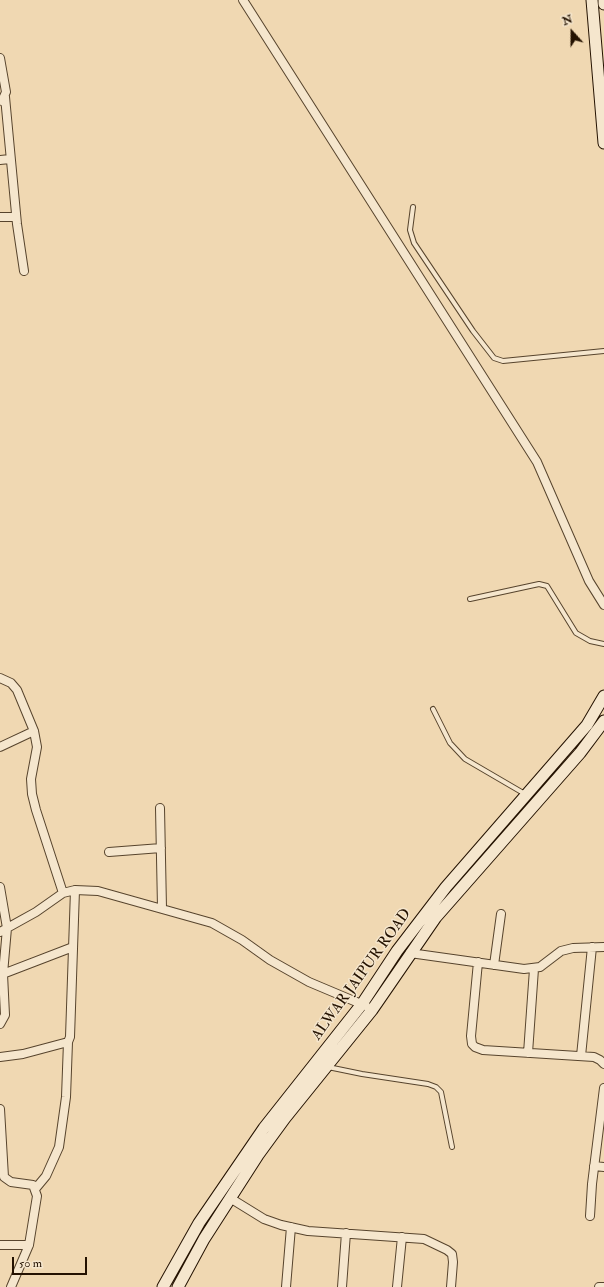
<!DOCTYPE html>
<style>
body{margin:0}
#map{position:relative;width:604px;height:1287px;overflow:hidden;background:#f0d8b2;font-family:"IM FELL Double Pica",serif}
canvas{display:block}
.north{position:absolute;left:552px;top:12px;width:40px;height:40px;-webkit-text-stroke:3px #f5e6cd;paint-order:stroke;rotate:339deg;font-size:11px;font-weight:700;line-height:16px;text-align:center;color:#241201}
.north::after{content:'';display:block;margin:auto;width:14px;height:18px;background:#241201;clip-path:polygon(50% 0,100% 100%,50% 72%,0 100%)}
.scale{position:absolute;left:12px;top:1257px;width:75px;height:18px;box-sizing:border-box;border:2px solid #241201;border-top:0;padding-left:5px;font-size:12px;line-height:14px;white-space:nowrap;color:#241201;-webkit-text-stroke:3px #f5e6cd;paint-order:stroke}
</style>
<div id="map">
<canvas width="604" height="1287"></canvas>
<div class="north">N</div>
<div class="scale">50 m</div>
</div>
<script>
const g = document.querySelector('canvas').getContext('2d');
g.lineJoin = 'round';
const toPath = rows => new Path2D(rows.map(r => 'M' + r).join(''));
function stroke(path, color, width, dash) { g.strokeStyle = color; g.lineWidth = width; g.lineCap = dash ? 'butt' : 'round'; g.setLineDash(dash || []); g.stroke(path); }
function drawText(font, color, halo, rows, align = 'center') {
  g.font = font + ' "IM FELL Double Pica",serif'; g.lineWidth = 3; g.setLineDash([]); g.textBaseline = 'middle'; g.strokeStyle = halo; g.fillStyle = color; for (const [text, x, y, turn = 0] of rows) {
    g.save(); g.translate(x, y); g.rotate((+turn || 0) * Math.PI / 180); g.textAlign = isNaN(turn) ? turn : align; if (halo) g.strokeText(text, 0, 0); g.fillText(text, 0, 0); g.restore();
  }
}
const lane = toPath([
 [413,207,410,230,414,243,473,331,494,358,503,361,604,351],
 [470,599,539,584,547,586,576,633,590,641,604,644],
 [433,709,450,743,465,759,525,794],
 [328,1067,362,1074,428,1084,436,1087,441,1092,452,1147]
]);
const street = toPath([
 [243,0,537,462,589,581,604,605],
 [0,58,6,92,2,101],
 [5,97,17,224,24,271],
 [0,160,10,159],
 [0,217,16,217],
 [0,678,11,683,17,690,34,731,37,747,31,779,32,794,36,810,63,893],
 [0,747,34,731],
 [160,808,162,908],
 [109,852,161,848],
 [0,887,7,928,3,974,5,1015,0,1024],
 [0,932,36,912,63,893,75,890,98,891,212,923,242,940,270,960,309,982,366,1006],
 [410,953,524,969,540,967,561,951,573,948,604,947],
 [478,962,471,1036,472,1044,475,1047,483,1050,594,1057,600,1060,604,1064],
 [494,965,501,914],
 [0,975,73,947],
 [528,1053,534,969],
 [581,1056,592,947],
 [0,1057,23,1054,68,1042,70,1037,75,890],
 [0,1109,4,1177,11,1182,33,1185,37,1196,29,1245,11,1287],
 [594,1166,604,1167],
 [36,1188,46,1176,59,1147,66,1097,68,1042],
 [230,1198,264,1219,281,1225,308,1231,424,1239,447,1250,452,1254,453,1262,451,1287],
 [590,1216,592,1184,604,1088],
 [0,1245,29,1245],
 [286,1287,291,1227],
 [342,1287,346,1233],
 [397,1287,402,1237],
 [599,1287,604,1287]
]);
const secondary = toPath([
 [592,0,604,143],
 [604,0,604,4],
 [163,1287,199,1223,264,1128,362,1004,397,951,446,887,587,725,604,696],
 [178,1287,204,1239,258,1155,285,1118,372,1010,436,917,580,753,604,721]
]);
stroke(lane, '#57442d', 6);
stroke(street, '#57442d', 10);
stroke(secondary, '#241201', 13);
stroke(lane, '#f5e6cd', 4);
stroke(street, '#f5e6cd', 8);
stroke(secondary, '#f5e6cd', 11);
drawText('15px', '#241201', '#f5e6cd', [
 ["ALWAR JAIPUR ROAD",362,975,-54]
]);
</script>
